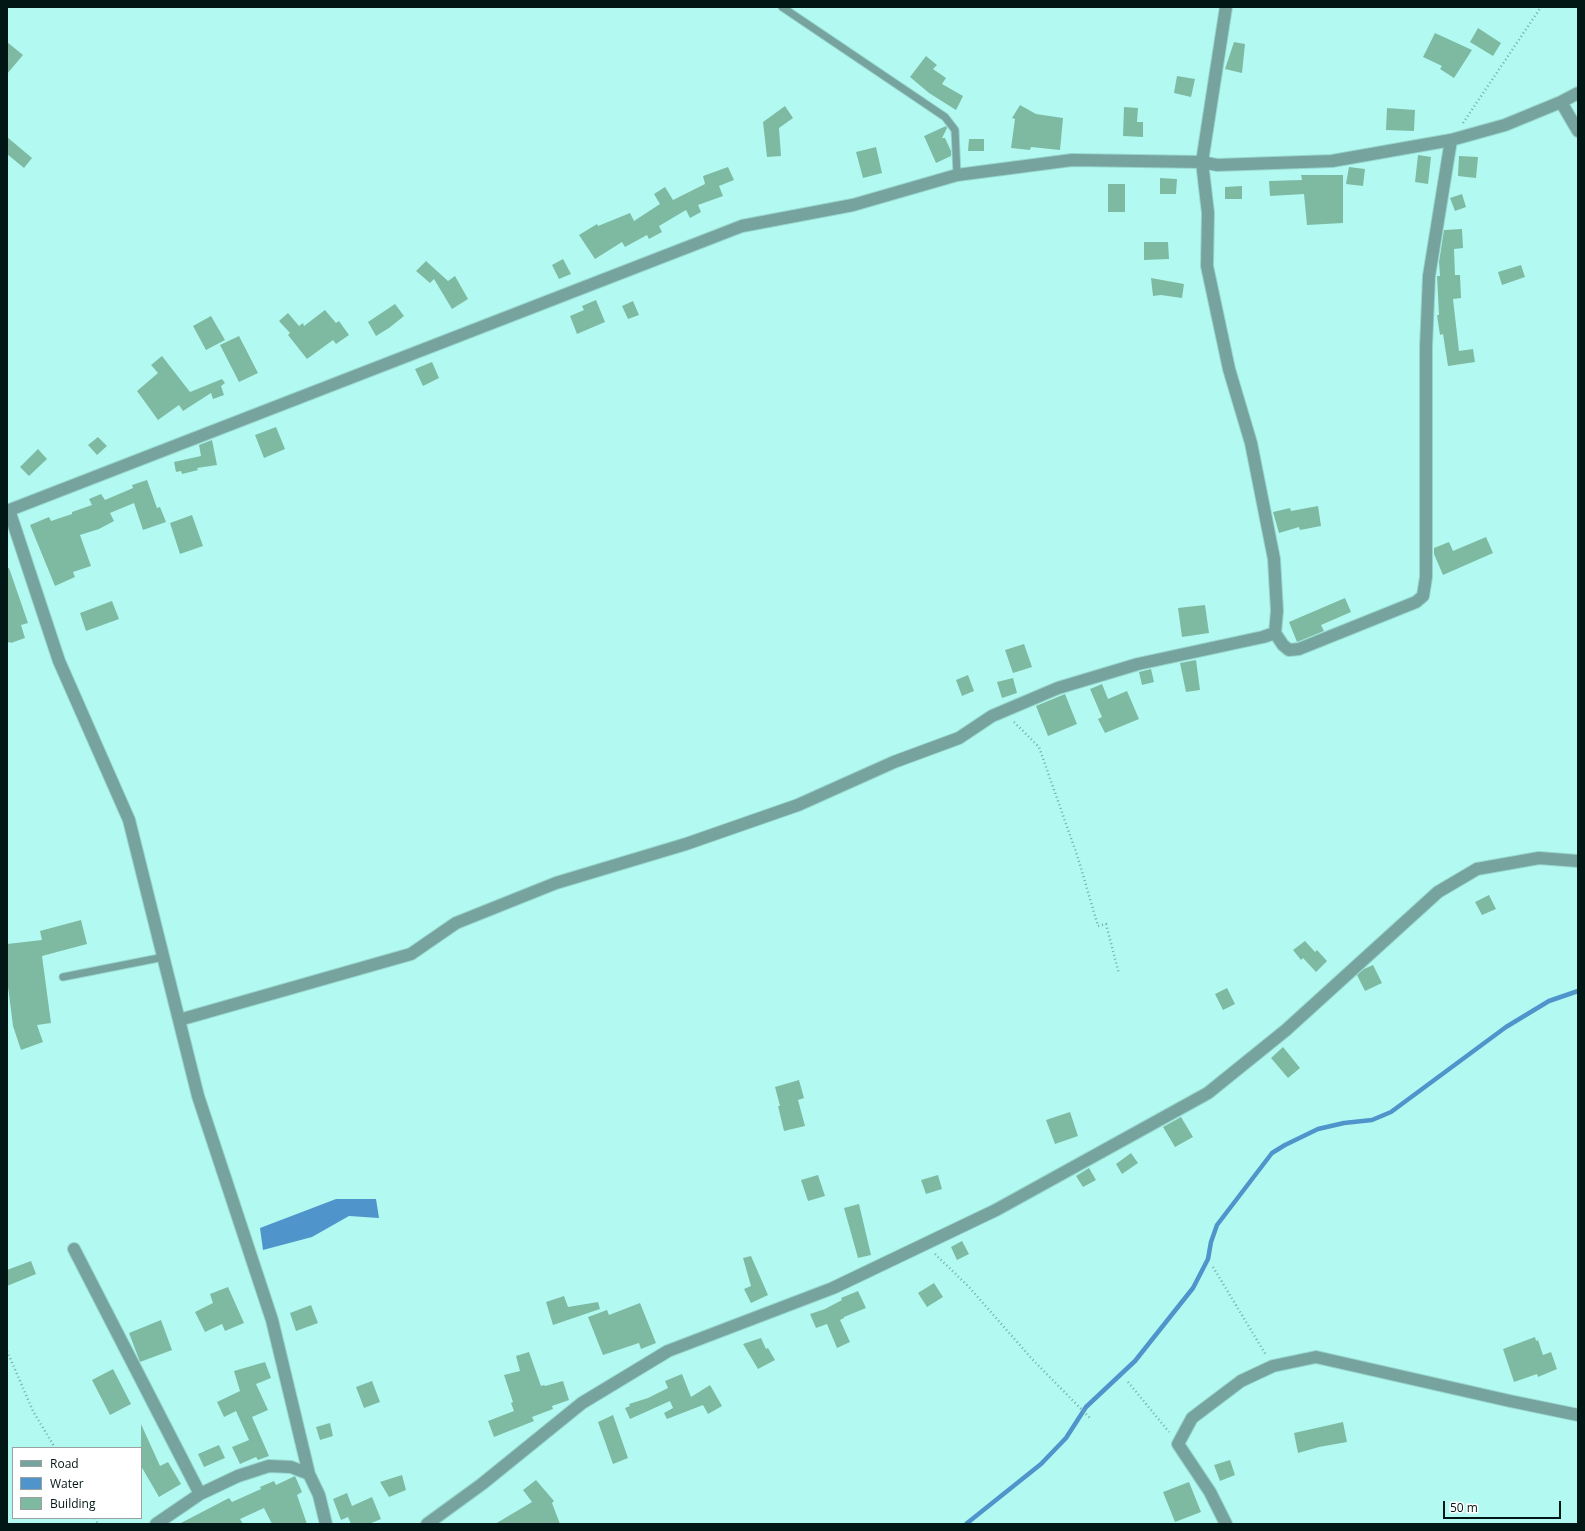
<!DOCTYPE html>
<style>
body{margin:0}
#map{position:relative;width:1585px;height:1531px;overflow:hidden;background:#b2faf1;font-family:"Open Sans",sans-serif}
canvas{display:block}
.frame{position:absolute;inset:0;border:8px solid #001715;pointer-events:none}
.legend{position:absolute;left:12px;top:1447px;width:130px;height:72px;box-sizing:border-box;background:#fff;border:1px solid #99a2a1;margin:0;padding:5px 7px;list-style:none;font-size:12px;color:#001715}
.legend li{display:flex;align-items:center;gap:8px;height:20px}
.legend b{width:20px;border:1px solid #99a2a1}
.scale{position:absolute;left:1443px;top:1501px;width:118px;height:18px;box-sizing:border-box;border:2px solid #001715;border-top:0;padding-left:5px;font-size:12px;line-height:14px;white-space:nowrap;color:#001715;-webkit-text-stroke:3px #fff;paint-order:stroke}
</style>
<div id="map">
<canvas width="1585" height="1531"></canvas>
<div class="frame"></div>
<ul class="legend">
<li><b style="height:5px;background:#76a39d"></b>Road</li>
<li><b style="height:11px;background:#5094cc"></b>Water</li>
<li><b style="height:11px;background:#7ebaa1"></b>Building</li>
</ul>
<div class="scale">50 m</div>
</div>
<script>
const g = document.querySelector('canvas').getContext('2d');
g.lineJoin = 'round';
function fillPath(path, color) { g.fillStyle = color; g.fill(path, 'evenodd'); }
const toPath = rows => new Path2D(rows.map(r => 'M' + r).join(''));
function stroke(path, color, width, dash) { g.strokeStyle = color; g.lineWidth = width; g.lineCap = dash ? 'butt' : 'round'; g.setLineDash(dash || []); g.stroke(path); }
fillPath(toPath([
 [336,1199,376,1199,379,1218,349,1216,312,1237,263,1250,260,1228]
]), '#5094cc');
stroke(toPath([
 [966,1524,1041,1464,1066,1438,1086,1407,1135,1361,1193,1288,1208,1259,1211,1242,1217,1225,1272,1153,1285,1145,1318,1129,1344,1123,1372,1120,1391,1112,1506,1027,1549,1001,1578,991]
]), '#5094cc', 4.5);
fillPath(toPath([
 [1478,28,1501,43,1493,56,1470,42],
 [1435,33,1472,50,1454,78,1440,69,1442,66,1423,57],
 [7,42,23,55,7,74],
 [1234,42,1245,44,1242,73,1225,69],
 [926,56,937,65,933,69,946,78,942,84,963,96,956,110,929,93,910,77],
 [1177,76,1195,79,1191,97,1174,93],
 [1020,105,1036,114,1063,118,1060,150,1031,147,1030,150,1011,148,1015,119,1012,118],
 [785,106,793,118,779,128,781,156,767,157,763,122],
 [1124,107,1138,108,1137,122,1143,122,1143,137,1123,136],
 [1387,108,1415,110,1414,131,1386,130],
 [946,126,947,128,942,138,945,138,951,151,951,156,936,163,924,136],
 [7,137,32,158,24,168,7,154],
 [969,139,984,139,984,151,968,151],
 [876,147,882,173,863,178,856,152],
 [1418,155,1431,157,1428,184,1415,182],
 [1459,156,1478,157,1476,178,1458,176],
 [728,167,734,180,719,186,723,196,698,205,701,212,690,218,686,210,659,226,662,232,649,239,647,235,625,247,622,242,595,259,579,235,597,224,598,226,630,213,634,221,660,204,654,194,665,187,673,200,705,184,703,176],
 [1349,167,1365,169,1363,186,1346,184],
 [1301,175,1343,175,1343,223,1307,225,1304,194,1270,196,1269,181,1302,180],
 [1160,178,1177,179,1176,194,1160,194],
 [1108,184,1125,184,1125,212,1108,212],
 [1242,186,1242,199,1225,199,1225,187],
 [1462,194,1466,207,1455,211,1450,198],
 [1462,229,1463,248,1454,249,1455,275,1460,275,1461,298,1453,299,1459,351,1473,349,1475,362,1448,366,1443,334,1440,335,1437,315,1439,315,1437,276,1440,276,1439,262,1444,230],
 [1144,242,1168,242,1169,259,1144,260],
 [563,259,571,274,559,279,552,265],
 [426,261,448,281,455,276,468,299,452,309,434,279,430,283,416,271],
 [1521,265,1525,277,1502,285,1498,272],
 [1151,278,1184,284,1182,298,1161,295,1153,296],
 [596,300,605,322,577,334,570,316,584,310,582,306],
 [633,301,639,315,628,319,622,306],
 [395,304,404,316,389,328,376,336,368,322],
 [325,310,336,323,339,321,349,335,336,344,333,340,307,359,288,335,290,333,279,321,288,313,299,326,303,323,304,326],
 [211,316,225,340,206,350,193,326],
 [239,336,258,373,239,382,220,345],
 [162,356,190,392,222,379,225,383,221,386,224,395,213,399,211,393,183,411,179,405,158,420,137,391,158,373,151,365],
 [432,362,439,378,423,386,415,369],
 [276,427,285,449,264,458,255,435],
 [98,437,107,446,97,455,88,445],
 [212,440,217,465,197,468,198,470,182,474,181,471,176,472,174,462,201,456,199,445],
 [38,449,47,459,29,476,20,467],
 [147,480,157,508,160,507,166,522,143,530,134,503,110,513,114,521,99,529,80,535,91,566,73,572,75,577,55,586,30,525,49,517,51,521,72,514,72,512,92,505,89,499,101,494,105,500,133,488,132,485],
 [1318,506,1321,526,1300,530,1299,527,1279,533,1273,512,1290,508,1291,511],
 [192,515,203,546,180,554,170,523],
 [1486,537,1493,553,1443,575,1434,554,1434,548,1449,542,1453,551],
 [7,568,9,568,28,623,21,625,25,638,11,643,10,642,7,643],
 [1345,598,1351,612,1321,625,1324,631,1297,642,1289,622],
 [112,601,119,619,86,631,80,613],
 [1205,605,1209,633,1182,637,1178,608],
 [1024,644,1032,667,1013,673,1005,650],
 [1196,660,1200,690,1186,692,1180,663],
 [1151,669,1154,682,1142,685,1139,672],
 [968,675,974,691,962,696,956,680],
 [1013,678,1017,693,1002,698,997,682],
 [1102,684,1108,699,1127,691,1139,719,1105,733,1098,719,1102,717,1090,689],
 [1065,694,1077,724,1048,736,1036,706],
 [1489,895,1496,909,1482,915,1475,902],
 [81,920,87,944,42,956,51,1023,37,1025,43,1042,21,1050,13,1026,7,979,7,944,42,940,40,931],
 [1305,941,1315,952,1317,950,1327,961,1316,972,1303,958,1301,960,1293,950],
 [1373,965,1382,983,1365,991,1357,975,1364,969],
 [1227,988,1235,1004,1223,1010,1215,994],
 [1283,1047,1300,1068,1288,1078,1271,1058],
 [799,1080,804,1098,798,1100,805,1126,784,1131,778,1106,780,1106,775,1087],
 [1070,1112,1078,1136,1055,1144,1046,1120],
 [1181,1117,1193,1137,1175,1147,1163,1127],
 [1131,1153,1138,1163,1122,1174,1116,1164],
 [1089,1168,1096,1180,1083,1187,1076,1176],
 [818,1175,825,1196,808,1201,801,1180],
 [938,1175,942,1189,926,1194,921,1180],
 [859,1204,871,1255,858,1258,844,1208],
 [962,1241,969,1254,957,1260,951,1247],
 [751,1256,768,1295,751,1303,744,1289,751,1286,743,1258],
 [31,1261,36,1274,7,1286,7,1270],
 [934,1283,943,1297,927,1307,918,1293],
 [228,1287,244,1323,225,1331,222,1324,205,1332,195,1312,213,1303,210,1294],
 [858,1291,866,1308,844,1317,844,1318,840,1320,850,1342,837,1348,827,1324,816,1328,810,1314,825,1309,842,1300,841,1298],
 [564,1296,568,1307,598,1302,600,1309,553,1325,546,1302],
 [640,1303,656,1343,641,1349,639,1343,603,1355,588,1317,607,1310,609,1315],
 [311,1305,318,1323,296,1331,290,1313],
 [161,1320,172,1350,140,1362,129,1333],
 [1535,1337,1536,1341,1538,1340,1543,1355,1551,1352,1557,1369,1538,1377,1537,1374,1514,1382,1503,1349],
 [761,1338,766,1349,768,1348,775,1360,758,1369,743,1344],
 [529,1352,541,1386,544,1385,545,1386,563,1381,569,1400,552,1406,553,1409,532,1417,534,1421,494,1437,488,1421,514,1411,511,1403,513,1402,504,1375,520,1371,516,1356],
 [265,1362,271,1378,256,1384,268,1410,252,1417,269,1456,258,1460,256,1457,240,1464,232,1447,249,1440,236,1411,224,1417,217,1402,240,1391,234,1371],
 [113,1369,131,1404,110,1415,92,1380],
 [682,1374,691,1397,710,1385,722,1406,708,1414,703,1405,667,1419,664,1413,673,1408,670,1401,630,1419,625,1408,630,1406,629,1404,648,1398,668,1388,665,1381],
 [372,1381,380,1402,364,1408,356,1387],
 [613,1415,628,1458,613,1464,598,1422],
 [1343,1422,1347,1442,1319,1447,1298,1453,1294,1433],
 [330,1423,333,1436,320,1440,316,1427],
 [141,1424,160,1466,168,1462,181,1484,159,1497,141,1466],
 [219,1445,225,1458,204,1467,198,1454],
 [1230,1460,1235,1475,1220,1481,1214,1465],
 [402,1475,406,1490,389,1497,380,1482],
 [295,1476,302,1492,297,1495,307,1524,272,1524,264,1508,240,1519,243,1524,179,1524,229,1498,232,1502,261,1489,260,1487,274,1481,276,1485],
 [536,1480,554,1501,552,1503,560,1524,495,1524,532,1502,523,1490],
 [1189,1482,1201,1512,1175,1522,1163,1492],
 [347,1493,352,1506,372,1497,381,1519,369,1524,351,1524,348,1517,341,1520,333,1499]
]), '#7ebaa1');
const lane = toPath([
 [782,7,945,117,955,130,957,175],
 [63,977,164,957]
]);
const street = toPath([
 [1561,102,1578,131],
 [9,510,59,661,129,820,198,1096,272,1320,309,1474],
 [7,511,742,226,853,205,957,175,1072,160,1202,162,1217,165,1332,161,1451,140,1505,125,1561,102,1578,93],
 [1275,633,1283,645,1289,650,1299,649,1416,602,1423,596,1426,577,1426,347,1429,276,1451,140],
 [179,1020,411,954,456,923,556,883,686,844,798,805,894,762,959,738,992,716,1058,688,1138,664,1263,637,1275,633,1277,611,1274,559,1251,443,1229,369,1207,266,1208,213,1202,162,1226,7],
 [74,1249,200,1494],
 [156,1524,200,1494,238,1476,269,1466,291,1467,309,1474,319,1495,326,1524],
 [427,1524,482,1484,582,1403,668,1351,833,1288,996,1210,1208,1093,1286,1030,1438,892,1477,869,1539,858,1578,861],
 [1226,1524,1210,1492,1178,1444,1192,1418,1241,1381,1273,1366,1316,1357,1510,1401,1578,1415]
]);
stroke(lane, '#96d6ce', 9);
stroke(street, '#96d6ce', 14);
stroke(toPath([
 [1463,123,1541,7],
 [1014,722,1039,747,1078,858,1098,926,1106,924,1119,974],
 [935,1254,969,1287,1032,1359,1090,1418],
 [1213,1267,1266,1355],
 [7,1351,33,1411,55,1448],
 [1128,1382,1169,1432],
 [95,1518,98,1524]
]), '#75aca6', 2.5, [1, 3]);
stroke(lane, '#76a39d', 7);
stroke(street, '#76a39d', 12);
</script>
